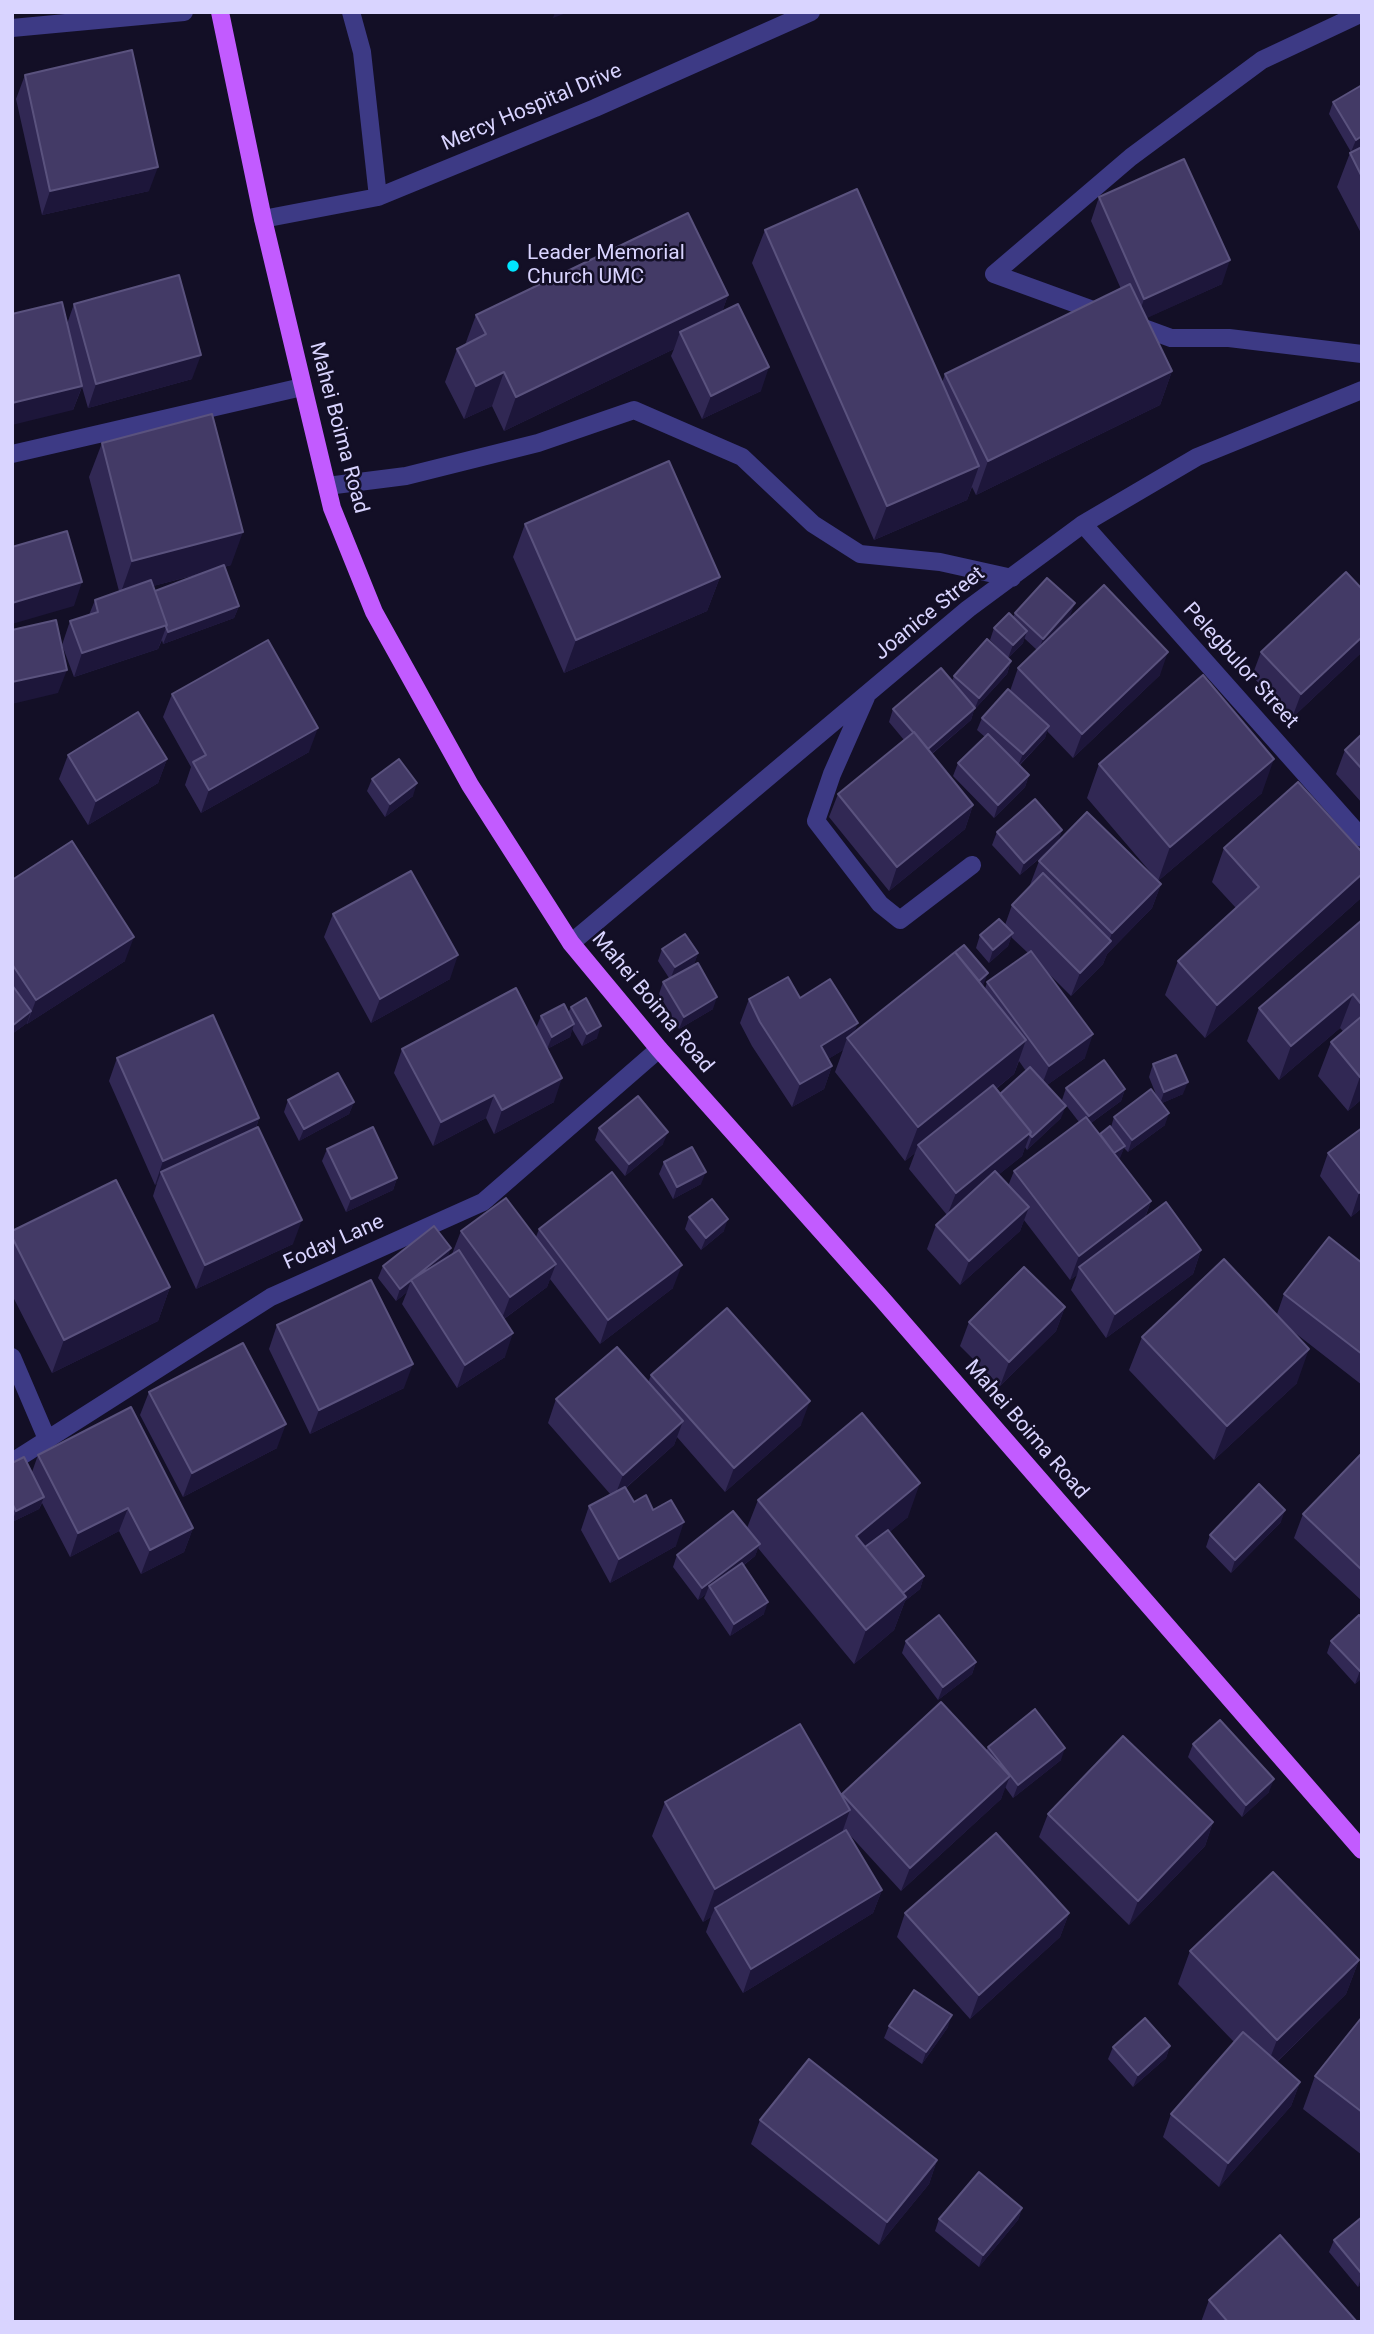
<!DOCTYPE html>
<style>
body{margin:0}
#map{position:relative;width:1374px;height:2334px;overflow:hidden;background:#130f26;font-family:Roboto,sans-serif}
canvas{display:block}
.frame{position:absolute;inset:0;border:14px solid #d9d4ff;pointer-events:none}
</style>
<div id="map">
<canvas width="1374" height="2334"></canvas>
<div class="frame"></div>
</div>
<script>
const g = document.querySelector('canvas').getContext('2d');
g.lineJoin = 'round';
const toPath = rows => new Path2D(rows.map(r => 'M' + r).join(''));
function stroke(path, color, width, dash) { g.strokeStyle = color; g.lineWidth = width; g.lineCap = dash ? 'butt' : 'round'; g.setLineDash(dash || []); g.stroke(path); }
function fillPath(path, color) { g.fillStyle = color; g.fill(path, 'evenodd'); }
function drawText(font, color, halo, rows, align = 'center') {
  g.font = font + ' Roboto,sans-serif'; g.lineWidth = 5; g.setLineDash([]); g.textBaseline = 'middle'; g.strokeStyle = halo; g.fillStyle = color; for (const [text, x, y, turn = 0] of rows) {
    g.save(); g.translate(x, y); g.rotate((+turn || 0) * Math.PI / 180); g.textAlign = isNaN(turn) ? turn : align; if (halo) g.strokeText(text, 0, 0); g.fillText(text, 0, 0); g.restore();
  }
}
stroke(toPath([
 [351,12,362,52,378,197],
 [12,28,184,12],
 [263,219,378,197,595,108,811,12],
 [1104,314,994,274,1131,157,1262,60,1362,13],
 [1130,323,1171,338,1229,338,1362,354],
 [12,454,302,387],
 [327,486,406,476,538,443,634,410,742,457,813,524,860,554,940,562,1012,578],
 [1083,524,1362,838],
 [866,697,832,774,816,821,880,904,900,920,972,865],
 [571,943,968,609,1083,524,1197,457,1362,390],
 [12,1357,47,1439],
 [12,1462,271,1297,483,1202,659,1049]
]), '#3d3a85', 18);
stroke(toPath([
 [220,12,263,219,332,508,374,612,470,785,571,943,659,1049,882,1299,1362,1850]
]), '#c25bff', 18);
fillPath(toPath([
 [25,75,149,191,42,215,16,99],
 [1362,85,1362,146,1351,152,1329,114,1333,102],
 [1362,147,1362,235,1337,187,1350,153],
 [1099,197,1222,284,1146,318,1172,371,1160,405,976,495,972,487,967,500,874,540,752,263,765,230,942,383,945,374,1121,289,1091,221],
 [728,295,722,312,761,391,702,419,671,356,674,349,504,431,492,406,464,419,445,382,457,349,465,345,476,315],
 [74,304,192,379,88,408,82,387,73,410,67,324],
 [102,443,231,565,224,567,239,606,234,618,163,644,162,640,158,649,74,677,62,645,70,621,89,615,95,600,119,591,89,477],
 [207,572,155,591,153,586],
 [525,524,720,577,707,611,564,673,513,557],
 [1362,589,1362,652,1292,718,1252,676,1261,652],
 [1015,613,1070,616,1055,633,1160,675,1073,758,1047,731,1045,738,1020,765,1029,775,1025,787,994,818,953,776,958,763,985,737,977,730,982,718,1010,691,1018,668,1037,650,1024,638,1023,643,1008,658,990,640,994,628,1013,617],
 [1011,661,1007,674,974,710,971,720,932,754,973,805,965,829,889,891,829,817,838,794,904,740,889,722,893,709,952,681,954,676],
 [172,694,309,752,201,813,185,785,191,767,163,717],
 [1362,734,1362,803,1336,774,1345,750],
 [68,755,167,759,158,783,88,825,59,779],
 [1099,764,1262,793,1158,881,1087,798],
 [372,779,413,796,385,817,367,791],
 [1062,830,1058,841,1161,884,1152,908,1107,954,1103,964,1071,996,1048,973,1085,1058,1047,1085,1061,1118,1027,1150,1025,1147,1022,1156,998,1175,1008,1186,1014,1171,1079,1122,1062,1100,1066,1088,1125,1089,1121,1101,1091,1123,1100,1134,1111,1127,1114,1117,1157,1097,1149,1077,1153,1064,1183,1094,1162,1103,1165,1125,1128,1152,1124,1148,1119,1159,1151,1201,1145,1218,1201,1250,1193,1274,1106,1338,1071,1290,1077,1275,1070,1280,1024,1220,1020,1231,960,1285,927,1249,936,1225,947,1215,909,1169,915,1153,905,1161,835,1072,843,1050,828,1059,832,1066,824,1089,792,1107,752,1046,740,1023,749,999,800,998,854,1033,983,986,985,989,987,982,1028,953,1011,937,1008,946,989,963,976,948,980,935,1005,925,1012,905,1031,886,1030,885,1039,861,1053,847,1020,875,992,845,997,832],
 [1019,1061,1026,1071,1000,1094,996,1089,1014,1074],
 [1224,848,1361,898,1205,1038,1165,995,1178,961,1236,908,1212,882],
 [12,880,125,961,27,1024,27,1023,12,1034],
 [333,914,450,979,371,1023,324,937],
 [1362,920,1362,1099,1348,1111,1318,1076,1331,1042,1343,1031,1340,1028,1279,1080,1247,1041,1259,1008],
 [662,949,698,953,694,964,713,1009,679,1029,659,994,663,982,669,978,658,961],
 [571,1007,597,1038,582,1046,572,1029,570,1037,547,1049,554,1102,494,1134,486,1118,433,1146,394,1073,402,1049,536,1028,541,1016,568,1013],
 [117,1058,259,1118,256,1128,293,1244,196,1289,153,1196,157,1183,155,1185,109,1081],
 [288,1100,354,1102,349,1114,299,1141,284,1112],
 [599,1128,663,1144,625,1176,595,1140],
 [1362,1128,1362,1208,1351,1217,1320,1176,1328,1153],
 [327,1149,397,1178,393,1190,346,1212,322,1161],
 [664,1162,701,1184,673,1199,659,1174],
 [689,1217,724,1231,701,1250,685,1229],
 [539,1229,673,1288,600,1344,550,1279,547,1287,504,1319,505,1357,457,1388,402,1304,407,1292,396,1301,378,1278,383,1266,448,1257,452,1254,461,1231,536,1237],
 [12,1231,170,1287,158,1321,52,1373,12,1295],
 [1362,1263,1362,1385,1290,1329,1297,1383,1214,1460,1129,1370,1142,1337,1277,1314,1284,1294],
 [1065,1307,1056,1331,1000,1386,960,1346,969,1322],
 [277,1325,404,1388,310,1434,269,1349],
 [651,1375,801,1425,725,1492,677,1437,674,1445,626,1488,634,1502,653,1510,676,1546,610,1583,581,1530,589,1506,611,1495,548,1423,556,1399,648,1383],
 [149,1392,277,1448,183,1497,140,1415],
 [1362,1453,1362,1601,1294,1538,1303,1514],
 [38,1455,193,1528,184,1552,141,1574,119,1531,70,1557,42,1503,39,1509,12,1522,12,1463,32,1472],
 [758,1500,908,1517,889,1532,924,1576,920,1589,905,1601,894,1630,854,1664,758,1548,755,1556,744,1565,764,1614,730,1636,704,1598,706,1594,698,1600,673,1567,677,1555,747,1528],
 [1281,1522,1231,1573,1206,1547,1210,1535],
 [1362,1618,1362,1678,1355,1684,1327,1653,1331,1641],
 [906,1641,976,1662,972,1674,938,1700,902,1653],
 [1193,1744,1269,1792,1242,1817,1188,1757],
 [988,1747,1061,1760,1013,1798,1005,1787,1001,1799,901,1891,848,1833,882,1890,873,1913,743,1993,706,1932,711,1917,703,1922,652,1836,665,1802,842,1796,842,1794,986,1751],
 [1048,1814,1213,1822,1205,1846,1129,1925,1039,1837],
 [905,1913,1069,1913,1060,1937,970,2019,897,1937],
 [1190,1951,1359,1960,1346,1994,1277,2062,1300,2082,1291,2106,1219,2187,1163,2137,1171,2114,1234,2042,1178,1984],
 [1362,2017,1362,2155,1303,2109,1315,2076],
 [889,2026,948,2027,922,2064,884,2038],
 [1170,2046,1166,2058,1133,2087,1108,2059,1113,2047],
 [760,2120,937,2160,929,2184,879,2245,751,2144],
 [1022,2208,1018,2220,979,2267,935,2231,939,2219],
 [1362,2217,1362,2283,1358,2287,1329,2252,1334,2240],
 [1209,2300,1357,2322,1201,2322]
]), '#312854');
fillPath(toPath([
 [555,12,569,12,553,18],
 [1362,136,1362,146,1351,152,1356,140],
 [158,167,149,191,42,215,50,191],
 [1230,260,1222,284,1136,323,1144,299],
 [728,295,716,329,680,332,674,349,504,431,516,397],
 [201,355,192,379,88,408,96,384],
 [769,367,761,391,702,419,711,396],
 [1172,371,1160,405,976,495,988,461],
 [504,372,492,406,464,419,476,386],
 [82,386,73,410,12,425,12,403],
 [979,466,967,500,874,540,887,506],
 [243,532,231,565,120,595,132,561],
 [720,577,707,611,564,673,576,640],
 [82,582,74,606,12,624,12,603],
 [1075,603,1070,616,1038,651,1043,639],
 [239,606,234,618,163,644,168,632],
 [167,625,158,649,74,677,82,653],
 [1027,631,1023,643,1008,658,1013,645],
 [1362,637,1362,652,1292,718,1301,694],
 [1168,652,1160,675,1073,758,1082,734],
 [1011,661,1007,674,974,710,971,720,923,761,928,749,975,708,979,698],
 [67,670,58,693,12,704,12,682],
 [1049,726,1045,738,1018,766,1023,754],
 [318,728,309,752,201,813,209,790],
 [167,759,158,783,88,825,96,801],
 [1274,759,1262,793,1158,881,1170,847],
 [1029,775,1025,787,994,818,998,805],
 [417,783,413,796,385,817,390,804],
 [973,805,965,829,889,891,897,867],
 [1062,830,1058,842,1020,875,1024,863],
 [1362,874,1362,895,1361,898,1205,1038,1217,1005],
 [1161,884,1152,908,1107,954,1103,964,1071,996,1080,973,1108,944,1112,933],
 [1013,933,1008,946,989,963,993,950],
 [134,937,125,961,27,1024,36,1000],
 [698,953,694,965,670,980,675,967],
 [458,955,450,979,371,1023,380,999],
 [988,973,983,986,966,1000,970,988],
 [1353,994,1340,1028,1279,1080,1291,1046],
 [717,997,713,1009,679,1029,684,1017],
 [31,1011,27,1023,12,1034,12,1026],
 [858,1023,850,1043,847,1038,843,1050,812,1069,821,1046],
 [574,1024,570,1037,547,1049,552,1037],
 [601,1026,597,1038,582,1046,587,1034],
 [1093,1034,1085,1058,1040,1090,1049,1066],
 [1026,1040,1014,1074,920,1149,918,1145,915,1153,905,1161,918,1127],
 [832,1066,824,1089,792,1107,800,1084],
 [1362,1075,1362,1099,1348,1111,1360,1077],
 [562,1078,554,1102,494,1134,502,1110],
 [1188,1082,1183,1094,1160,1104,1164,1092],
 [1125,1089,1121,1101,1084,1128,1089,1116],
 [494,1095,486,1118,433,1146,441,1122],
 [354,1102,349,1114,299,1141,304,1129],
 [1066,1106,1061,1118,1027,1150,1032,1137],
 [1169,1113,1165,1125,1128,1152,1132,1140],
 [259,1118,251,1142,161,1172,157,1183,155,1185,163,1161],
 [668,1132,663,1144,625,1176,629,1164],
 [1031,1132,1022,1156,947,1216,956,1193],
 [1125,1146,1120,1158,1107,1168,1111,1156],
 [706,1172,701,1184,673,1199,677,1187],
 [397,1178,393,1190,346,1212,351,1199],
 [1362,1191,1362,1208,1351,1217,1359,1193],
 [1151,1201,1142,1225,1079,1267,1077,1275,1070,1280,1079,1256],
 [1029,1207,1020,1231,960,1285,969,1261],
 [728,1219,724,1231,701,1250,706,1238],
 [302,1220,293,1244,196,1289,205,1265],
 [451,1248,447,1260,411,1280,407,1292,396,1301,400,1289],
 [1201,1250,1193,1274,1106,1338,1115,1314],
 [556,1264,547,1287,501,1321,510,1297],
 [682,1265,673,1288,600,1344,608,1320],
 [170,1287,158,1321,52,1373,64,1340],
 [1065,1307,1056,1331,1000,1386,1009,1362],
 [513,1333,505,1357,457,1388,465,1365],
 [1309,1349,1297,1383,1214,1460,1227,1426],
 [413,1364,404,1388,310,1434,319,1410],
 [810,1401,801,1425,725,1492,734,1468],
 [683,1421,674,1445,614,1498,623,1475],
 [286,1424,277,1448,183,1497,192,1473],
 [920,1483,908,1517,857,1559,856,1536],
 [44,1497,39,1509,12,1522,16,1511],
 [128,1508,119,1531,70,1557,78,1533],
 [1285,1510,1281,1522,1231,1573,1235,1560],
 [684,1522,676,1546,610,1583,619,1559],
 [193,1528,184,1552,141,1574,150,1550],
 [760,1544,755,1556,711,1590,709,1586,706,1594,698,1600,702,1588],
 [924,1576,920,1589,905,1601,894,1630,854,1664,866,1630,891,1603],
 [768,1602,764,1614,730,1636,734,1624],
 [976,1662,972,1674,938,1700,943,1687],
 [1362,1670,1362,1678,1355,1684,1360,1671],
 [1065,1748,1061,1760,1013,1798,1018,1785],
 [1010,1776,1001,1799,901,1891,910,1868],
 [1274,1779,1269,1792,1242,1817,1246,1805],
 [850,1810,838,1844,715,1908,711,1917,703,1922,715,1889],
 [1213,1822,1205,1846,1129,1925,1138,1901],
 [882,1890,873,1913,743,1993,751,1969],
 [1069,1913,1060,1937,970,2019,979,1995],
 [1359,1960,1346,1994,1264,2074,1277,2040],
 [952,2015,948,2027,922,2064,926,2052],
 [1170,2046,1166,2058,1133,2087,1138,2075],
 [1300,2082,1291,2106,1219,2187,1228,2163],
 [937,2160,929,2184,879,2245,887,2222],
 [1022,2208,1018,2220,979,2267,983,2255],
 [1362,2275,1362,2283,1358,2287]
]), '#1d163a');
const building = toPath([
 [132,50,158,167,50,191,25,75,132,50],
 [1362,85,1362,136,1356,140,1333,102,1362,85],
 [1362,147,1362,177,1350,153,1362,147],
 [1184,159,1230,260,1144,299,1099,197,1184,159],
 [857,189,979,466,887,506,765,230,857,189],
 [688,213,728,295,516,397,504,372,476,386,457,349,486,334,476,315,688,213],
 [179,275,201,355,96,384,74,304,179,275],
 [1130,284,1172,371,988,461,945,374,1130,284],
 [62,302,82,386,12,403,12,314,62,302],
 [738,304,769,367,711,396,680,332,738,304],
 [212,414,243,532,132,561,102,443,212,414],
 [669,461,720,577,576,640,525,524,669,461],
 [67,531,82,582,12,603,12,547,67,531],
 [224,565,239,606,168,632,166,627,167,625,155,591,224,565],
 [1346,572,1362,589,1362,637,1301,694,1261,652,1346,572],
 [1047,578,1075,603,1043,639,1015,613,1047,578],
 [151,580,167,625,82,653,70,621,98,612,95,600,151,580],
 [1104,585,1168,652,1082,734,1018,668,1104,585],
 [1009,613,1027,631,1013,645,994,628,1009,613],
 [56,620,67,670,12,682,12,630,56,620],
 [987,639,1011,661,979,698,954,676,987,639],
 [268,640,318,728,209,790,193,762,206,755,172,694,268,640],
 [941,668,975,708,928,749,914,732,913,732,893,709,941,668],
 [1203,675,1274,759,1170,847,1099,764,1203,675],
 [1008,689,1049,726,1023,754,982,718,1008,689],
 [138,712,167,759,96,801,68,755,138,712],
 [914,732,973,805,897,867,838,794,914,732],
 [988,734,1029,775,998,805,958,763,988,734],
 [1362,734,1362,769,1345,750,1362,734],
 [399,759,417,783,390,804,372,779,399,759],
 [1298,782,1362,852,1362,874,1217,1005,1178,961,1259,887,1224,848,1298,782],
 [1035,799,1062,830,1024,863,997,832,1035,799],
 [1087,812,1161,884,1112,933,1039,861,1087,812],
 [72,841,134,937,36,1000,12,964,12,880,72,841],
 [411,871,458,955,380,999,333,914,411,871],
 [1043,873,1111,941,1080,973,1012,905,1043,873],
 [999,919,1013,933,993,950,980,935,999,919],
 [1362,920,1362,1005,1353,994,1291,1046,1259,1008,1362,920],
 [685,934,698,953,675,967,662,949,685,934],
 [964,945,988,973,979,981,955,952,964,945],
 [1031,951,1093,1034,1049,1066,987,982,1031,951],
 [955,952,1026,1040,918,1127,847,1038,955,952],
 [698,963,717,997,684,1017,663,982,698,963],
 [788,977,800,998,830,979,858,1023,821,1046,832,1066,800,1084,760,1022,749,999,788,977],
 [12,985,31,1011,12,1026,12,985],
 [516,988,562,1078,502,1110,494,1095,441,1122,402,1049,516,988],
 [586,998,601,1026,587,1034,571,1007,586,998],
 [564,1004,574,1024,552,1037,541,1016,564,1004],
 [213,1015,259,1118,163,1161,117,1058,213,1015],
 [1362,1016,1362,1075,1360,1077,1331,1042,1362,1016],
 [1176,1055,1188,1082,1164,1092,1153,1064,1176,1055],
 [1104,1060,1125,1089,1089,1116,1066,1088,1104,1060],
 [1030,1067,1066,1106,1032,1137,1030,1135,1031,1132,1000,1094,1030,1067],
 [338,1073,354,1102,304,1129,288,1100,338,1073],
 [993,1085,1031,1132,956,1193,918,1145,993,1085],
 [1151,1089,1169,1113,1132,1140,1114,1117,1151,1089],
 [638,1096,668,1132,629,1164,599,1128,638,1096],
 [1086,1117,1151,1201,1079,1256,1014,1171,1086,1117],
 [1110,1126,1125,1146,1114,1153,1100,1134,1110,1126],
 [258,1127,302,1220,205,1265,161,1172,258,1127],
 [373,1127,397,1178,351,1199,327,1149,373,1127],
 [1362,1128,1362,1191,1359,1193,1328,1153,1362,1128],
 [692,1147,706,1172,677,1187,664,1162,692,1147],
 [995,1171,1029,1207,969,1261,936,1225,995,1171],
 [612,1172,682,1265,608,1320,539,1229,612,1172],
 [116,1180,170,1287,64,1340,12,1237,12,1231,116,1180],
 [506,1198,556,1264,510,1297,461,1231,506,1198],
 [712,1199,728,1219,706,1238,689,1217,712,1199],
 [1166,1202,1201,1250,1115,1314,1079,1267,1166,1202],
 [434,1226,451,1248,400,1289,383,1266,434,1226],
 [1329,1237,1362,1263,1362,1354,1284,1294,1329,1237],
 [459,1250,513,1333,465,1365,411,1280,459,1250],
 [1224,1259,1309,1349,1227,1426,1142,1337,1224,1259],
 [1024,1267,1065,1307,1009,1362,969,1322,1024,1267],
 [371,1280,413,1364,319,1410,277,1325,371,1280],
 [727,1308,810,1401,734,1468,651,1375,727,1308],
 [243,1343,286,1424,192,1473,149,1392,243,1343],
 [617,1347,683,1421,623,1475,556,1399,617,1347],
 [131,1407,193,1528,150,1550,128,1508,78,1533,38,1455,131,1407],
 [862,1413,920,1483,856,1536,906,1597,866,1630,758,1500,862,1413],
 [1362,1453,1362,1570,1303,1514,1362,1453],
 [24,1457,44,1497,16,1511,12,1503,12,1463,24,1457],
 [1259,1484,1285,1510,1235,1560,1210,1535,1259,1484],
 [625,1487,634,1502,646,1495,653,1510,671,1500,684,1522,619,1559,589,1506,625,1487],
 [733,1511,760,1544,702,1588,677,1555,733,1511],
 [888,1530,924,1576,903,1593,865,1547,888,1530],
 [742,1563,768,1602,734,1624,709,1586,742,1563],
 [939,1615,976,1662,943,1687,906,1641,939,1615],
 [1359,1615,1362,1618,1362,1670,1360,1671,1331,1641,1359,1615],
 [941,1702,1010,1776,910,1868,842,1794,941,1702],
 [1035,1709,1065,1748,1018,1785,988,1747,1035,1709],
 [1220,1720,1274,1779,1246,1805,1193,1744,1220,1720],
 [800,1724,850,1810,715,1889,665,1802,800,1724],
 [1123,1736,1213,1822,1138,1901,1048,1814,1123,1736],
 [846,1830,882,1890,751,1969,715,1908,846,1830],
 [996,1833,1069,1913,979,1995,905,1913,996,1833],
 [1273,1872,1359,1960,1277,2040,1190,1951,1273,1872],
 [914,1990,952,2015,926,2052,889,2026,914,1990],
 [1362,2017,1362,2112,1315,2076,1362,2017],
 [1145,2018,1170,2046,1138,2075,1113,2047,1145,2018],
 [1243,2032,1300,2082,1228,2163,1171,2114,1243,2032],
 [809,2059,937,2160,887,2222,760,2120,809,2059],
 [979,2172,1022,2208,983,2255,939,2219,979,2172],
 [1362,2217,1362,2274,1334,2240,1362,2217],
 [1280,2235,1357,2322,1228,2322,1209,2300,1280,2235]
]);
fillPath(building, '#433a66');
stroke(building, '#5a527e', 2);
for (const [x, y, r, color] of [
 [513,266,7,"#00e5ff"]
]) { const dot = new Path2D(); dot.arc(x, y, r, 0, 2 * Math.PI); g.fillStyle = color; g.fill(dot); stroke(dot, '#130f26', 2.5); }
drawText('21px', '#d9d4ff', '#130f26', [
 ["Mercy Hospital Drive",532,108,-23],
 ["Mahei Boima Road",338,428,75],
 ["Joanice Street",930,614,-39],
 ["Pelegbulor Street",1240,666,48],
 ["Mahei Boima Road",652,1003,50],
 ["Foday Lane",334,1243,-24],
 ["Mahei Boima Road",1026,1430,49]
]);
drawText('21px', '#d9d4ff', '#130f26', [
 ["Leader Memorial",527,254],
 ["Church UMC",527,278]
], 'left');
</script>
